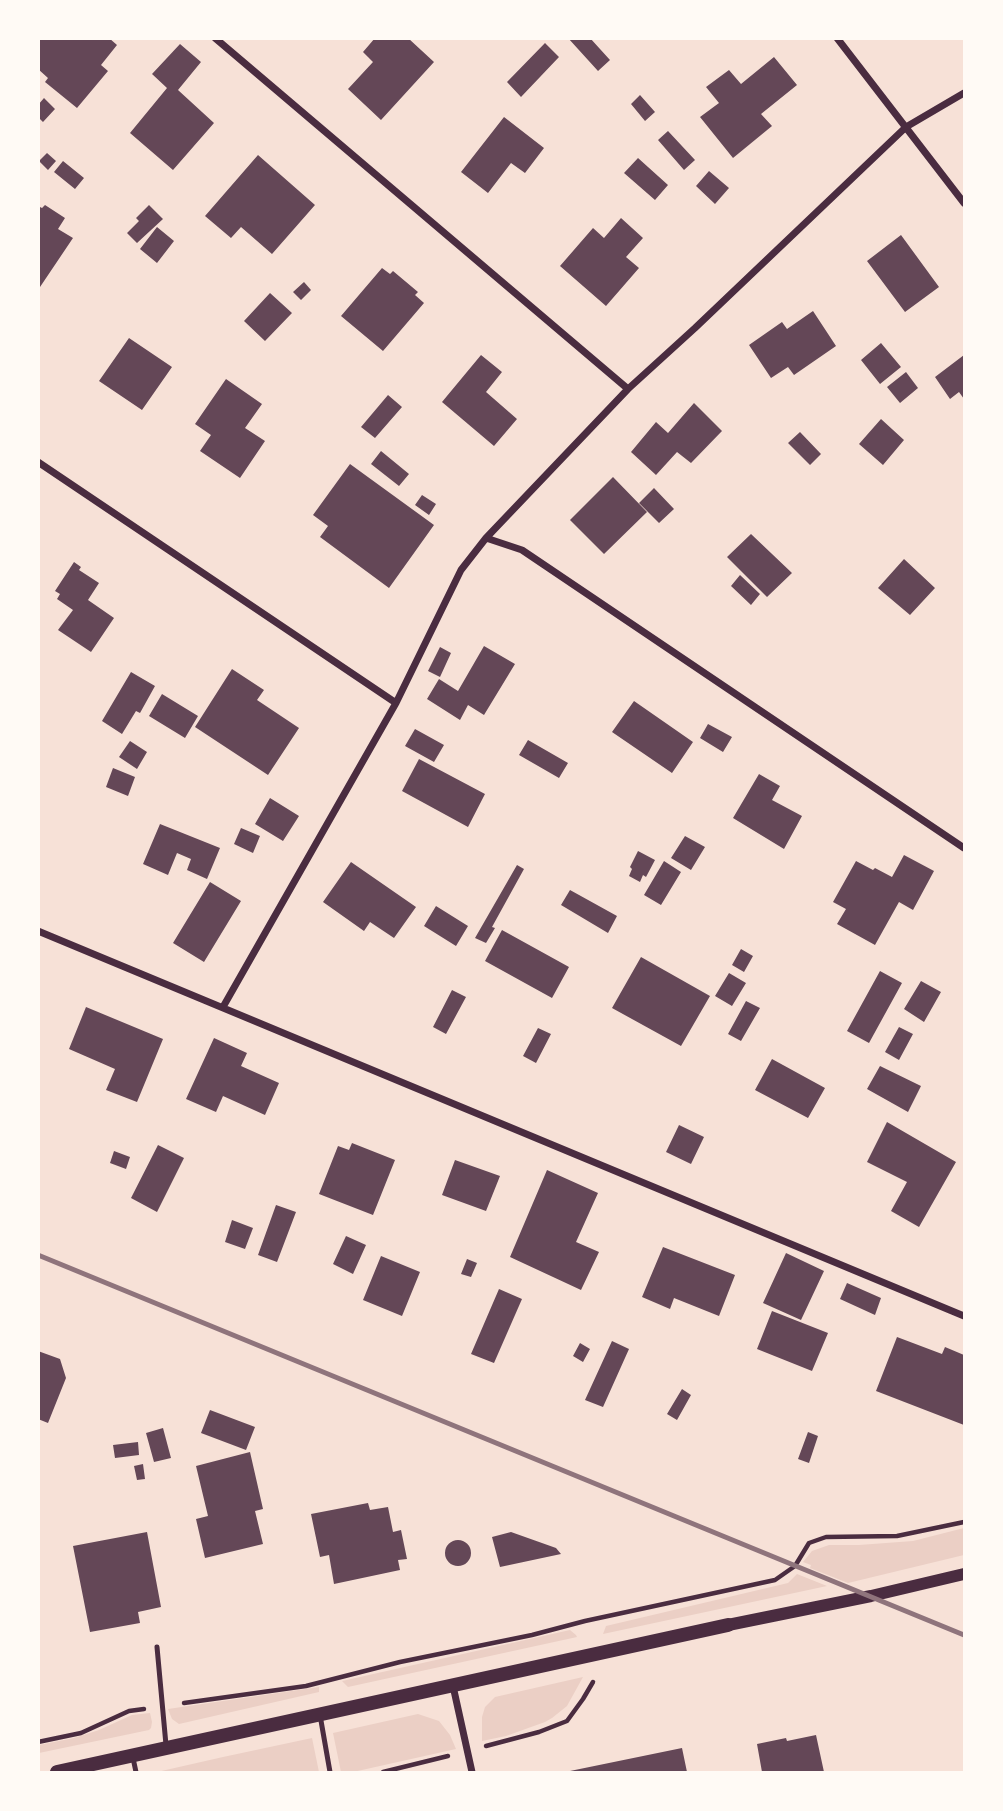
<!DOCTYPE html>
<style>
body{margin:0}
#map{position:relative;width:1003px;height:1811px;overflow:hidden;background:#f7e1d7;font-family:"Archivo Narrow",sans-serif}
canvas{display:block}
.frame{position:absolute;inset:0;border:40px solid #fffaf5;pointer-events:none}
</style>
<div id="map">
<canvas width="1003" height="1811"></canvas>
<div class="frame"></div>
</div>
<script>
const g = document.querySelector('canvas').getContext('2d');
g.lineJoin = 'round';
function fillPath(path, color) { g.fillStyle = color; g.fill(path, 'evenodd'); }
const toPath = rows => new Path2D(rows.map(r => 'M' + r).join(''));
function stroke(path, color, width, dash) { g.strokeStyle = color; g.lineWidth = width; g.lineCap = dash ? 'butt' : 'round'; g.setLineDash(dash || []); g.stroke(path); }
fillPath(toPath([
 [964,1528,964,1555,848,1583,810,1568,811,1565,803,1562,812,1551,829,1545,859,1545,913,1541],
 [797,1574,827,1586,603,1634,606,1626,788,1583],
 [570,1630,576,1635,577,1637,348,1687,342,1681],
 [583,1677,567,1706,552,1718,545,1722,506,1736,482,1741,482,1717,485,1707,495,1697],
 [319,1687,319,1692,179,1724,172,1719,168,1709],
 [150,1713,152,1722,151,1728,149,1730,39,1753,39,1745,74,1738,99,1730,132,1715],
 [418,1714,439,1721,450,1735,456,1749,353,1772,341,1772,333,1733],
 [312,1738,319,1772,157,1772,223,1757]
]), '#ebcfc5');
fillPath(toPath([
 [40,38,109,38,117,45,101,65,108,71,77,108,45,82,48,78,38,69],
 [375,38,408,38,434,62,381,120,348,89,373,62,363,52],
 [568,38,590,38,610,60,598,71],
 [545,43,559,57,521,97,507,82],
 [180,44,201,62,178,90,214,123,173,170,130,133,167,88,152,74],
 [774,57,797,85,761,114,772,126,733,158,700,117,719,103,706,87,729,70,741,84],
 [640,95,655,112,645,121,631,104],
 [44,98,55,109,43,122,38,117,38,105],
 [504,117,544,148,525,173,511,163,488,193,461,172],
 [668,131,695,160,684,170,658,140],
 [47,153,56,161,48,170,39,161],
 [258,155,315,205,272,254,241,227,231,238,205,216],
 [638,158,668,185,655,200,624,173],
 [63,161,84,178,75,189,54,172],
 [709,171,729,188,715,204,696,186],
 [45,205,65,218,58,229,73,238,38,290,38,206,42,208],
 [149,205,163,219,137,243,127,233,139,221,136,218],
 [621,218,643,238,626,257,639,268,606,306,560,266,593,228,604,238],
 [157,227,174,241,157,263,140,249],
 [901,235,939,287,905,312,867,261],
 [382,268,390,274,393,271,418,292,415,295,424,303,383,351,341,316],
 [304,282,311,290,301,300,293,292],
 [270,293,292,313,265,341,244,321],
 [813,311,836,346,794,375,788,367,771,378,749,345,782,322,787,329],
 [129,338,172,367,142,410,99,381],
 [881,343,901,367,880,384,861,360],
 [481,355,502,372,486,392,517,419,494,446,442,402],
 [964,355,964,399,959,392,950,399,935,377],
 [906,372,918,388,900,403,887,387],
 [226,379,262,404,245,428,265,441,240,478,200,451,211,435,195,424],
 [388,395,402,407,375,438,361,427],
 [694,403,722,431,691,463,677,452,656,475,631,452,656,422,668,433],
 [881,419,904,440,883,465,859,444],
 [800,432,821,454,810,465,788,443],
 [381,451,409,474,399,486,371,464],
 [350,464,434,525,389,588,320,537,328,526,313,515],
 [613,477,647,512,604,554,570,520],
 [654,488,674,509,659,523,639,503],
 [422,495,436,504,429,515,415,505],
 [751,534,792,573,767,597,727,557],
 [904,559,935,588,910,615,878,588],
 [74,562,81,567,79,570,99,583,88,600,114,618,91,652,58,630,73,610,57,599,60,594,55,591],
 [740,575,760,594,751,605,731,586],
 [484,646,515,664,484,715,468,705,460,720,427,699,439,679,458,691],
 [440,647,451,653,440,677,428,671],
 [232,669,264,690,257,700,299,728,268,775,195,727],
 [131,672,155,686,140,713,136,711,122,734,102,721],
 [162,694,198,716,185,738,149,716],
 [634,701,693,742,672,773,612,732],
 [708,724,732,737,723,752,700,738],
 [415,729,444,745,434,762,405,746],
 [528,740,568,763,559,778,519,755],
 [130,741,147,752,137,769,119,757],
 [419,759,485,794,468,827,402,791],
 [113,768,135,777,128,796,106,787],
 [759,774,780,786,772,800,802,816,784,849,733,818],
 [270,798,299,816,283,841,255,824],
 [160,824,220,848,207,879,187,870,191,859,177,853,168,875,143,864],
 [241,828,260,836,253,853,234,844],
 [685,836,705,847,691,870,671,858],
 [638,851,655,860,646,877,643,875,640,882,629,876,632,869,630,867],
 [904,855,934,871,913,910,899,902,875,945,837,924,846,909,833,902,856,861,873,870,875,868,892,877],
 [664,861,681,872,661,905,644,895],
 [351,862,416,907,394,938,370,922,364,931,323,902],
 [517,865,524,869,492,927,495,928,486,943,475,938],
 [210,882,241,901,204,962,173,943],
 [570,890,617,916,608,933,561,905],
 [436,906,468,926,456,946,424,926],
 [502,930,569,967,552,998,485,961],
 [741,949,753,956,744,972,732,965],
 [641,957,710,996,681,1046,612,1008],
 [880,971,902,983,869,1043,847,1031],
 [729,973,746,983,732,1006,715,996],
 [921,981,941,992,924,1022,904,1009],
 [452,990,466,997,446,1034,433,1027],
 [746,1001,760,1008,741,1041,728,1034],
 [86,1007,163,1039,137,1102,106,1090,115,1069,69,1049],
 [899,1027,913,1034,899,1060,885,1052],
 [538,1028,551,1034,536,1063,523,1056],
 [214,1038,247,1053,241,1066,279,1083,265,1115,223,1096,216,1112,186,1099],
 [772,1059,825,1088,808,1118,755,1090],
 [880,1066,921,1086,908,1112,867,1089],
 [887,1122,956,1162,919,1227,891,1211,907,1182,867,1162],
 [679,1125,704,1137,691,1164,666,1152],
 [352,1143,395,1160,373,1215,319,1194,338,1146,349,1150],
 [158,1145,184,1158,157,1212,131,1198],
 [114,1151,130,1157,126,1169,110,1163],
 [455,1160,500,1176,486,1211,442,1195],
 [547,1170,598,1193,576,1242,599,1252,581,1290,510,1257],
 [276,1205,296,1212,277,1262,258,1255],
 [232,1220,253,1228,245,1249,225,1242],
 [346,1236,366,1245,353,1274,333,1264],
 [663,1247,735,1275,719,1316,674,1298,670,1309,642,1297],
 [786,1253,824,1271,801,1320,763,1303],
 [381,1256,420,1272,402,1316,363,1300],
 [467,1259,477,1263,471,1277,461,1274],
 [847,1283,881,1298,875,1315,840,1299],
 [499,1289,522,1299,494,1363,471,1354],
 [772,1311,828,1333,812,1371,757,1349],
 [897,1337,942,1354,945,1347,964,1355,964,1425,876,1391],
 [612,1341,629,1349,603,1407,585,1400],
 [580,1343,590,1349,583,1362,573,1356],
 [38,1351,60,1359,66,1378,48,1423,38,1419],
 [682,1389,691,1395,677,1420,667,1414],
 [210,1410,255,1427,246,1450,201,1433],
 [163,1428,171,1458,154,1462,146,1433],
 [808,1432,818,1436,809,1463,798,1459],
 [138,1442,139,1455,115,1458,113,1445],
 [250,1452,263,1509,255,1511,263,1544,205,1558,196,1519,208,1516,196,1466],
 [143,1464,145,1479,137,1480,134,1466],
 [368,1503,370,1510,388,1507,393,1532,401,1530,407,1559,398,1560,400,1570,334,1584,329,1555,320,1557,311,1514],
 [147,1532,161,1607,138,1612,140,1623,90,1632,73,1546],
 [511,1532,556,1548,561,1554,500,1567,492,1537],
 '445 1553a13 13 0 1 1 26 0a13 13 0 1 1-26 0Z',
 [816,1735,824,1772,762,1772,757,1744,786,1738,787,1741],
 [682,1748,687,1772,570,1772,570,1771]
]), '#644757');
stroke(toPath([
 [184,1703,306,1686,400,1662,532,1635,585,1621,775,1580,795,1566,809,1543,826,1537,897,1536,964,1522],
 [38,1742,81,1733,129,1711,144,1709],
 [486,1746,539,1732,567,1721,583,1699,593,1682],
 [383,1772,448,1756]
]), '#4a2c40', 4.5);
stroke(toPath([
 [157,1647,166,1745],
 [320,1715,330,1772],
 [133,1758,136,1772]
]), '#4a2c40', 5);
stroke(toPath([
 [215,38,628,389],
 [837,38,964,203],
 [38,462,396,703],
 [486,538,522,550,964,848],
 [38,931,964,1316],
 [223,1007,396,703,461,570,486,538,628,389,695,328,906,127,964,93],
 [453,1686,472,1772]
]), '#4a2c40', 7);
stroke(toPath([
 [728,1625,871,1596,964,1574]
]), '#4a2c40', 12);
stroke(toPath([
 [57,1772,728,1625]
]), '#4a2c40', 14);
stroke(toPath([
 [38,1255,964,1635]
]), '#8f747c', 5);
</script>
